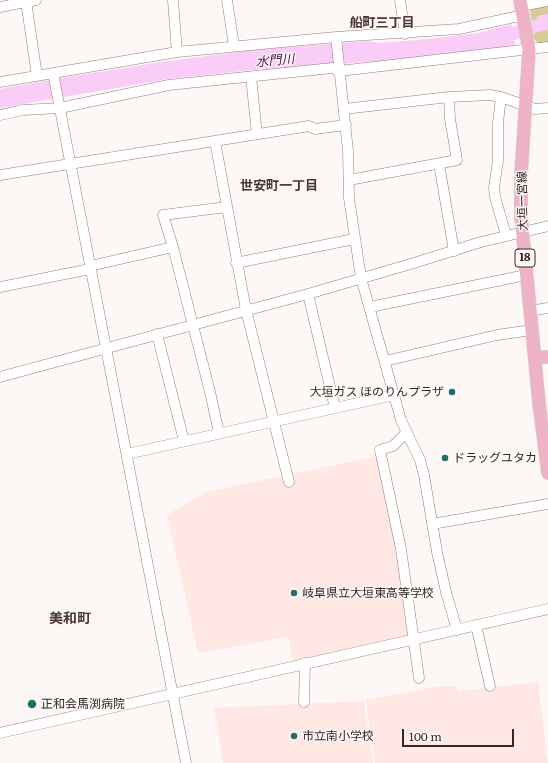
<!DOCTYPE html>
<meta charset="utf-8">
<style>
body{margin:0}
#map{position:relative;width:548px;height:763px;overflow:hidden;background:#fdf7f6;font-family:Literata,serif}
canvas{display:block}
.scale{position:absolute;left:402px;top:729px;width:112px;height:18px;box-sizing:border-box;border:2px solid #332826;border-top:0;padding-left:5px;font-size:12px;line-height:14px;white-space:nowrap;color:#332826;-webkit-text-stroke:3px #fdf7f6;paint-order:stroke}
</style>
<div id="map">
<canvas width="548" height="763"></canvas>
<div class="scale">100 m</div>
</div>
<script>
const g = document.querySelector('canvas').getContext('2d');
g.lineJoin = 'round';
function fillPath(path, color) { g.fillStyle = color; g.fill(path, 'evenodd'); }
const toPath = rows => new Path2D(rows.map(r => 'M' + r).join(''));
function stroke(path, color, width, dash) { g.strokeStyle = color; g.lineWidth = width; g.lineCap = dash ? 'butt' : 'round'; g.setLineDash(dash || []); g.stroke(path); }
function drawText(font, color, halo, rows, align = 'center') {
  g.font = font + ' Literata,"Noto Sans JP",serif'; g.lineWidth = 3; g.setLineDash([]); g.textBaseline = 'middle'; g.strokeStyle = halo; g.fillStyle = color; for (const [text, x, y, turn = 0] of rows) {
    g.save(); g.translate(x, y); g.rotate((+turn || 0) * Math.PI / 180); g.textAlign = isNaN(turn) ? turn : align; if (halo) g.strokeText(text, 0, 0); g.fillText(text, 0, 0); g.restore();
  }
}
fillPath(toPath([
 [378,456,398,551,410,635,293,661,288,637,198,653,167,515,206,492],
 [538,682,548,763,375,763,366,700,441,686,456,686,458,691],
 [364,701,373,763,223,763,214,708]
]), '#ffe8e3');
fillPath(toPath([
 [548,5,548,42,539,44,534,39,530,11,534,7]
]), '#d7cb99');
fillPath(toPath([
 [548,14,548,30,539,32,537,16],
 [512,24,515,45,489,50,422,58,252,70,168,79,0,108,0,89,49,80,155,63,251,50,367,41,379,43,429,39,478,33]
]), '#faccf8');
stroke(toPath([
 [497,39,548,22]
]), '#faccf8', 13);
const minor = toPath([
 [173,0,177,52],
 [227,0,234,46],
 [400,0,405,34],
 [26,1,37,76],
 [521,6,548,1],
 [0,7,36,0],
 [336,37,348,151,349,198,361,278,401,420,420,460,424,475,437,552,446,592,457,630],
 [53,73,186,763],
 [251,77,257,134],
 [0,82,177,52,336,37,459,29,524,15],
 [501,97,498,123,498,161,494,187,495,197,506,235],
 [344,109,449,97,490,95,501,97,535,109,548,108],
 [0,115,23,110,60,108,169,85,332,68,339,71,548,47],
 [215,141,246,310,289,482],
 [439,164,454,251],
 [0,175,309,126,315,129,346,125],
 [349,180,457,160,450,119,449,97],
 [173,247,163,215,227,207],
 [236,263,354,239],
 [90,266,173,247,210,392,219,433],
 [0,287,90,269],
 [308,294,335,408],
 [370,307,526,275],
 [530,311,548,308],
 [157,334,184,441],
 [385,361,497,335,532,330],
 [0,377,308,294,414,263,481,242,548,226],
 [406,433,393,446,380,450,401,549,419,678],
 [127,454,394,395],
 [432,524,548,504],
 [476,625,490,686],
 [304,702,305,663],
 [0,733,548,609]
]);
const major = toPath([
 [520,0,529,50,521,175,521,216,539,403,548,473],
 [535,358,548,357]
]);
stroke(minor, '#977d77', 11);
stroke(major, '#d6d4d4', 14);
stroke(minor, '#fff', 10);
stroke(major, '#efb3c7', 13);
for (const [x, y, r, color] of [
 [452,392,4,"#216d6b"],
 [445,458,4,"#216d6b"],
 [294,593,4,"#216d6b"],
 [32,704,5,"#216d6b"],
 [294,736,4,"#216d6b"]
]) { const dot = new Path2D(); dot.arc(x, y, r, 0, 2 * Math.PI); g.fillStyle = color; g.fill(dot); stroke(dot, '#fdf7f6', 1.5); }
for (const [x, y, w] of [
 [525,258,20]
]) { const box = new Path2D(); box.roundRect(x - w / 2, y - 9, w, 18, 3); g.fillStyle = '#fdf7f6'; g.fill(box); stroke(box, '#332826', 1); }
drawText('bold 11px', '#332826', null, [
 ["18",525,258]
]);
drawText('12px', '#332826', '#fdf7f6', [
 ["大垣一宮線",523,201,-91]
]);
drawText('12px', '#332826', '#fdf7f6', [
 ["大垣ガス ほのりんプラザ",444,392,"right"],
 ["ドラッグユタカ",453,458],
 ["岐阜県立大垣東高等学校",302,593],
 ["正和会馬渕病院",41,704],
 ["市立南小学校",302,736]
], 'left');
drawText('bold 13px', '#4b3530', '#fdf7f6', [
 ["船町三丁目",382,23],
 ["世安町一丁目",279,186]
]);
drawText('italic 13px', '#4a154a', '#fdf7f6', [
 ["水門川",275,61,-5]
]);
drawText('bold 14px', '#4b3530', '#fdf7f6', [
 ["美和町",70,619]
]);
</script>
